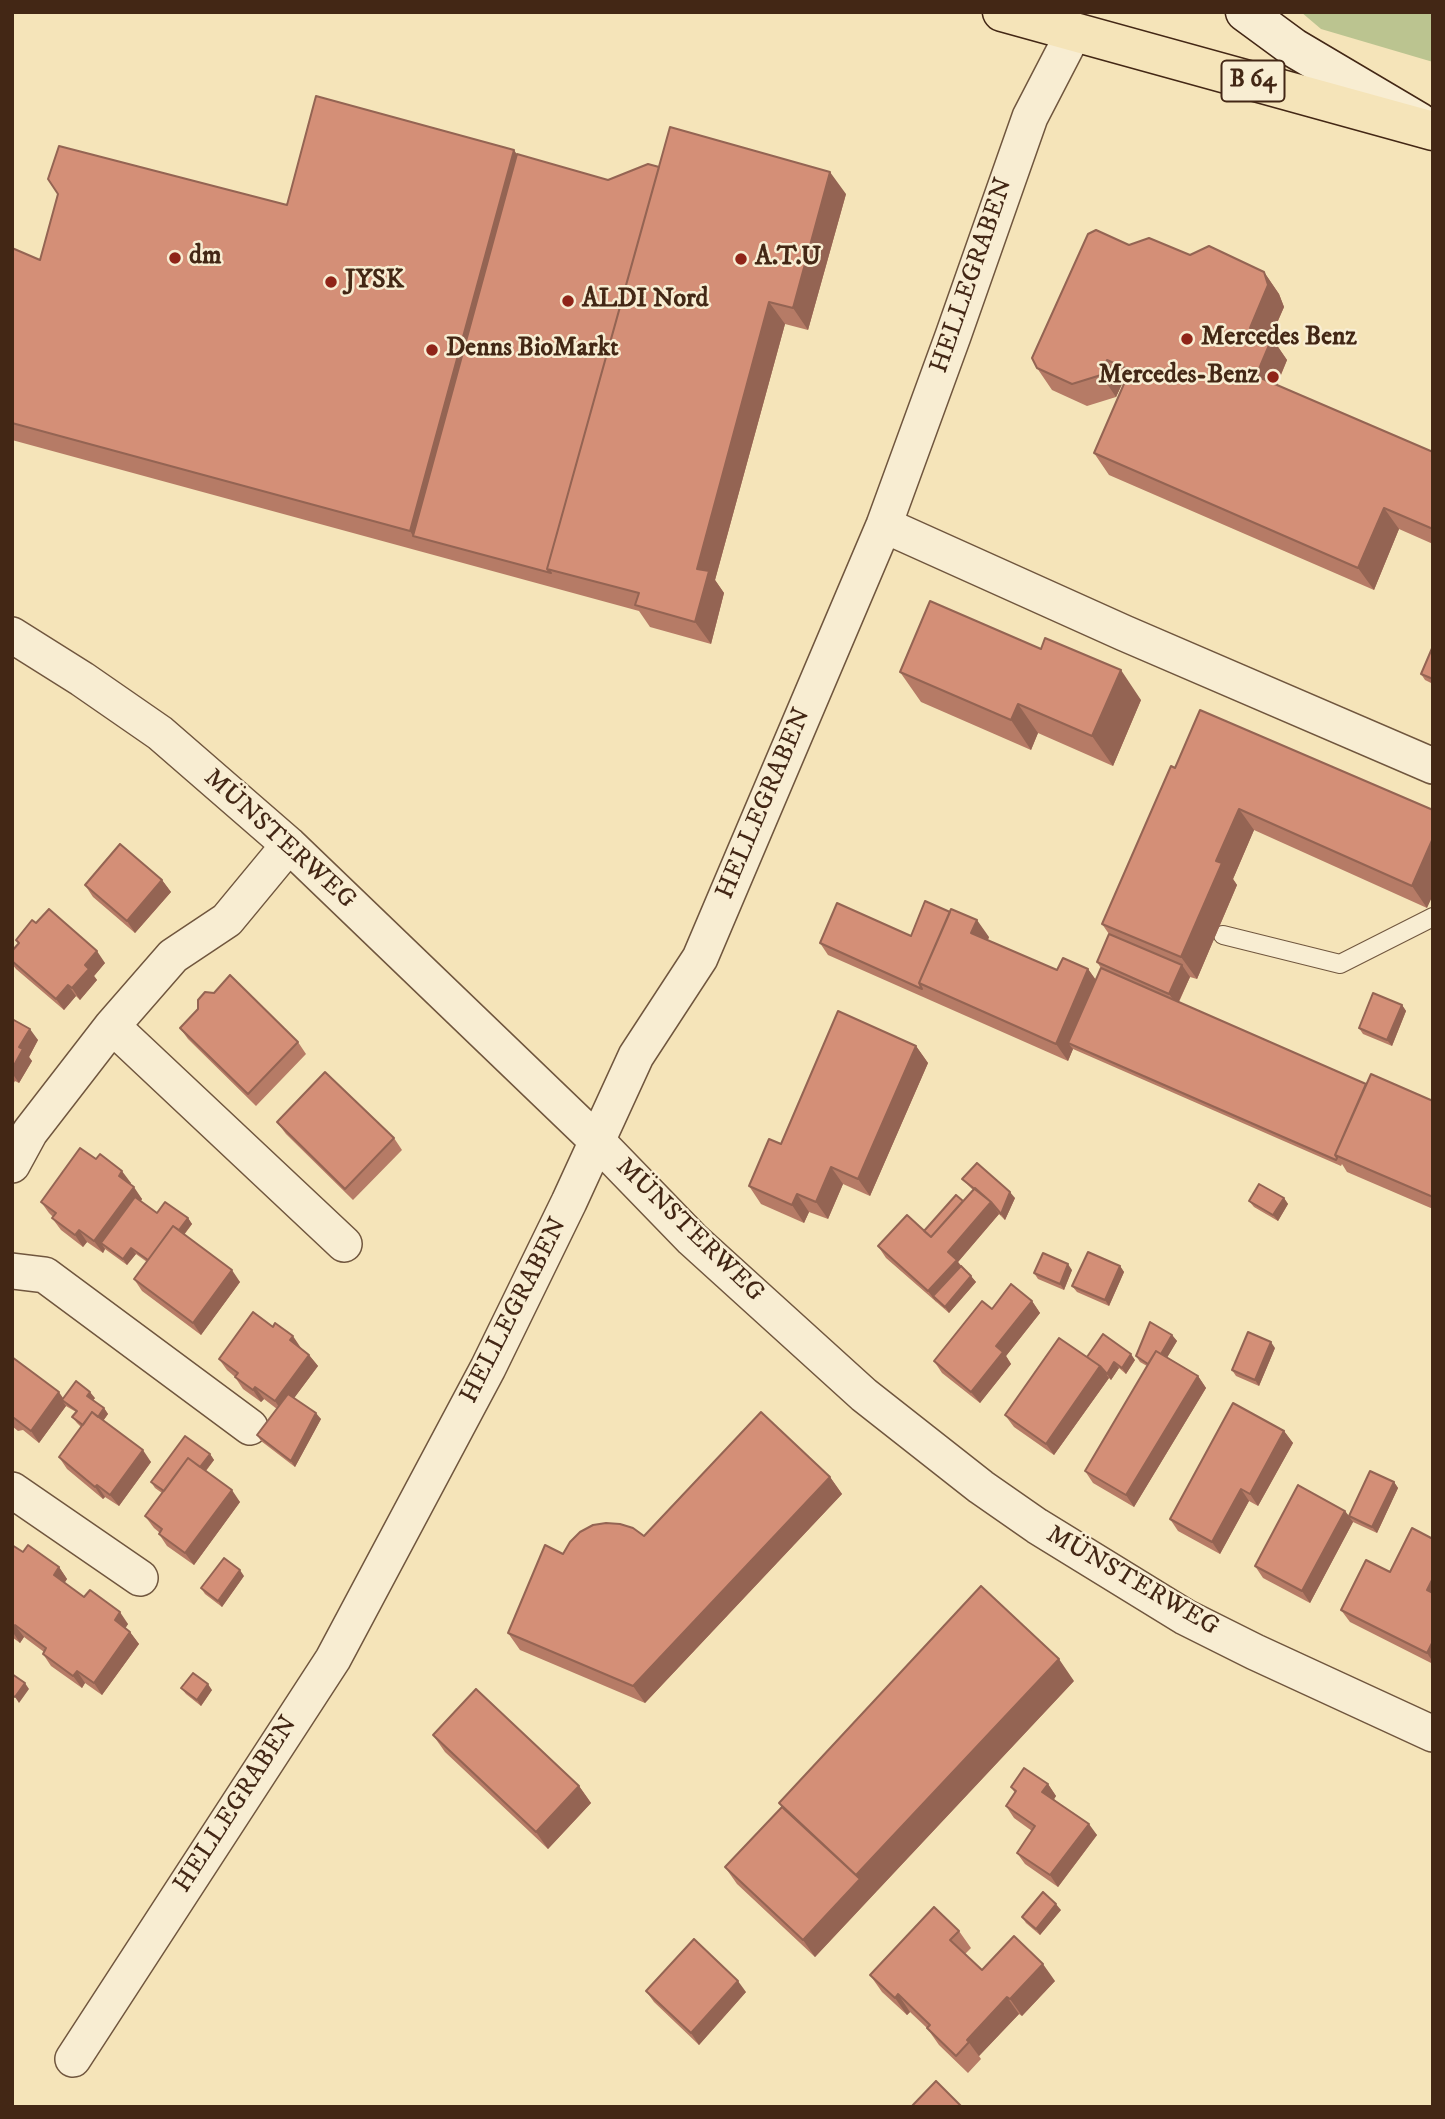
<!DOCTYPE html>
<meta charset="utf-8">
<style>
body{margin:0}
#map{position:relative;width:1445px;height:2119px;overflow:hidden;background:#f5e4b9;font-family:"IM FELL DW Pica",serif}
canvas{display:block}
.frame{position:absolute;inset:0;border:14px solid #432715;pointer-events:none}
</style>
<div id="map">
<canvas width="1445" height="2119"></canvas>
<div class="frame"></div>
</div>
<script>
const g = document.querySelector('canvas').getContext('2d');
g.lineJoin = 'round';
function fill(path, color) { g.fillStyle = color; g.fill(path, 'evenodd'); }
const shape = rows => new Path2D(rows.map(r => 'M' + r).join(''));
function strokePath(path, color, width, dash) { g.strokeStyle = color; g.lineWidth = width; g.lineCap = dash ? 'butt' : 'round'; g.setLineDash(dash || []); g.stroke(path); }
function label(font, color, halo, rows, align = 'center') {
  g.font = font + ' "IM FELL DW Pica",serif'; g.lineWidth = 5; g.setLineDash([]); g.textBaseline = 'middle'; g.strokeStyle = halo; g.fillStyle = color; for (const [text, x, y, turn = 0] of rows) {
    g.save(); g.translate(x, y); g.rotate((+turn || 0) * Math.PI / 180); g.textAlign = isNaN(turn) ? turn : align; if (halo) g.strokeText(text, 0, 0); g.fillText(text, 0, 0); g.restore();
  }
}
fill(shape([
 [1301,12,1433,12,1433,62,1321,29]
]), '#bbc490');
const lane = shape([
 [1223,935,1340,964,1433,917]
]);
const street = shape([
 [884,525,1124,633,1433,766],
 [12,635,82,679,160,733,289,845,597,1141,692,1239,864,1395,981,1487,1037,1526,1185,1617,1255,1652,1433,1734],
 [112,1026,344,1244],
 [12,1165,30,1132,112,1026,173,956,227,920,289,845],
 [12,1271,45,1275,250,1427],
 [12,1490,140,1578],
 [73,2059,333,1659,488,1368,569,1202,636,1056,700,958,884,525,953,336,1030,117,1074,32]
]);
const secondary = shape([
 [1245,12,1294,48,1419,122]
]);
const primary = shape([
 [1002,12,1433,131]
]);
strokePath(lane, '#70563e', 20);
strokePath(street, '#70563e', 38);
strokePath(secondary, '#432715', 41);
strokePath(primary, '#432715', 41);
strokePath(lane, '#f8edd2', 18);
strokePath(street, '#f8edd2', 35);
strokePath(secondary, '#f8edd2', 38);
strokePath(primary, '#f5e4b9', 38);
fill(shape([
 [517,154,608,180,659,167,846,194,808,330,785,324,715,580,724,593,711,644,650,627,639,611,12,440,12,248,40,260],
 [1129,245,1190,255,1264,272,1279,294,1284,307,1271,337,1287,360,1277,385,1433,452,1433,544,1399,529,1374,590,1109,475,1094,453,1124,383,1123,382,1116,397,1087,406,1052,390,1037,368],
 [1433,646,1433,684,1425,680,1421,674],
 [900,672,1141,700,1113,766,1038,733,1031,750,921,702],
 [1175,768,1433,810,1427,908,1254,830,1233,879,1237,885,1197,979,1190,977,1179,1002,1366,1084,1433,1101,1433,1209,1347,1172,1342,1164,1341,1166,1073,1049,1068,1061,828,955,820,943,911,936,989,937,988,940,1057,970,1088,969,1096,980,1101,968,1097,962,1109,934,1102,924],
 [162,880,171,892,135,933,93,897,85,885],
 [36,923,105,963,94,976,97,980,80,1000,76,996,64,1010,16,969,12,964,12,951,19,944,16,940],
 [1402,1005,1406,1011,1392,1046,1363,1034,1359,1028],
 [12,1019,38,1040,29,1057,32,1061,19,1083,15,1081,12,1086],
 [180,1028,298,1042,306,1054,256,1106,188,1039],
 [916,1046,928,1063,870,1196,843,1184,828,1219,809,1212,804,1223,761,1204,749,1186,781,1144],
 [277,1122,394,1138,402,1150,353,1200,286,1134],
 [96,1159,131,1183,130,1184,142,1199,141,1201,157,1213,188,1218,192,1224,184,1235,240,1282,201,1335,142,1291,134,1279,147,1262,136,1254,127,1265,105,1249,103,1253,87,1242,83,1247,61,1230,52,1218,53,1217,49,1213,41,1202],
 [962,1179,1015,1198,1005,1220,999,1214,958,1262,976,1282,949,1313,886,1258,878,1246,924,1231,963,1201,973,1190],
 [1284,1198,1288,1204,1278,1221,1254,1207,1249,1201],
 [1120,1266,1124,1272,1109,1306,1077,1292,1072,1286],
 [1072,1270,1064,1290,1038,1279,1034,1273],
 [1032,1301,1040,1313,1006,1356,1011,1364,980,1403,942,1373,934,1361,992,1309],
 [1172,1335,1177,1341,1167,1357,1198,1376,1206,1388,1134,1507,1093,1483,1085,1471,1147,1366,1140,1362,1136,1356],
 [301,1348,309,1355,318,1366,294,1398,321,1419,295,1467,261,1441,257,1435,277,1409,264,1399,261,1402,243,1389,235,1377,227,1370,219,1359],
 [1275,1348,1259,1386,1236,1376,1232,1370],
 [12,1357,63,1398,95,1398,93,1400,104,1408,108,1414,103,1421,151,1462,119,1506,105,1497,103,1499,67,1469,59,1457,81,1427,77,1423,72,1417,76,1412,66,1406,39,1443,23,1430,18,1431,12,1426],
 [1087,1357,1135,1360,1126,1374,1119,1368,1111,1380,1109,1378,1054,1455,1014,1427,1005,1415],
 [1284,1431,1293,1443,1258,1506,1249,1501,1220,1554,1178,1531,1170,1519],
 [210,1454,214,1460,206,1471,240,1502,194,1565,167,1546,159,1534,160,1533,154,1528,145,1516,162,1493,155,1488,151,1482],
 [830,1477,842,1494,645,1703,520,1650,508,1633,563,1554,644,1536],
 [1394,1482,1398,1488,1377,1533,1353,1522,1310,1603,1263,1578,1255,1566,1345,1511,1349,1516],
 [1433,1539,1433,1664,1350,1622,1341,1610],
 [12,1545,23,1552,59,1567,67,1579,64,1583,84,1597,128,1624,125,1628,130,1632,139,1644,102,1695,85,1683,82,1688,51,1666,43,1654,44,1652,24,1637,20,1643,12,1637],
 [244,1576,222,1607,205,1594,201,1588],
 [1074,1681,815,1957,737,1884,725,1867,782,1807,779,1803],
 [181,1688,212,1690,201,1706,186,1694],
 [433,1735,579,1786,591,1803,548,1849,445,1752],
 [1048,1784,1056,1796,1054,1799,1097,1835,1058,1887,1025,1864,1017,1853,1032,1831,1014,1818,1006,1806,1015,1793,1011,1787],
 [1061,1910,1040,1935,1026,1923,1022,1917],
 [959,1931,971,1948,965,1954,982,1970,1055,1981,1022,2016,1019,2014,979,2056,981,2059,968,2073,939,2045,927,2028,910,2012,907,2015,882,1992,870,1975],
 [646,1991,746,1992,699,2045,654,2002]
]), '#b67b66');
fill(shape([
 [514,150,529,172,413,536,410,531],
 [830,172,846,194,808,330,793,308],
 [1264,272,1279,294,1284,307,1265,350,1250,328],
 [769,302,785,324,715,580,724,593,711,644,695,622,697,569],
 [1272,338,1287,360,1271,398,1256,376],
 [1107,360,1123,382,1116,397,1101,375],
 [1384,508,1399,529,1374,590,1358,568],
 [1121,670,1141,700,1113,766,1092,736],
 [1018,704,1038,733,1031,750,1011,720],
 [1239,809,1254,830,1233,879,1237,885,1197,979,1181,957,1216,861],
 [1433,838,1433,895,1427,908,1412,886],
 [162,880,171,892,135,933,127,921],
 [977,920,989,937,983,950,971,933],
 [97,951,105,963,94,976,97,980,80,1000,72,988,85,965],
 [1182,965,1190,977,1177,1005,1169,994],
 [1088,969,1100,986,1068,1043,1073,1049,1068,1061,1056,1044],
 [68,985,76,996,64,1010,56,999],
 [1402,1005,1406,1011,1392,1046,1387,1040],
 [30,1029,38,1040,29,1057,32,1061,19,1083,12,1073,12,1069,19,1047],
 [916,1046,928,1063,870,1196,858,1179],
 [831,1167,843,1184,828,1219,816,1202],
 [122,1171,131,1183,127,1188,119,1176],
 [134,1187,142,1199,107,1247,101,1243,105,1249,103,1253,94,1241],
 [1010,1192,1015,1198,1005,1220,1001,1214],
 [797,1194,809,1212,804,1223,792,1205],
 [1284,1198,1288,1204,1278,1221,1273,1215],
 [991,1202,999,1214,958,1262,965,1272,933,1296,937,1303,928,1291,948,1252],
 [188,1218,192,1224,157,1269,153,1263],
 [79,1230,87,1242,83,1247,75,1235],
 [131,1248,136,1254,127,1265,123,1259],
 [1068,1264,1072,1270,1064,1290,1060,1284],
 [1120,1266,1124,1272,1109,1306,1105,1300],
 [232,1270,240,1282,201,1335,193,1323],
 [971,1276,976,1282,949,1313,945,1307],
 [1032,1301,1040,1313,1006,1356,1011,1364,980,1403,971,1392,996,1346],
 [1172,1335,1177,1341,1158,1373,1154,1367],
 [293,1336,301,1348,298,1352,290,1340],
 [1271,1342,1275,1348,1259,1386,1255,1380],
 [1131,1354,1135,1360,1126,1374,1122,1368],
 [309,1355,318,1366,283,1413,275,1401],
 [1114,1362,1119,1368,1111,1380,1107,1374],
 [1100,1366,1109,1378,1054,1455,1046,1444],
 [1198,1376,1206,1388,1134,1507,1126,1495],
 [255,1387,264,1399,261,1402,253,1390],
 [59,1392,67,1404,62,1400,66,1406,39,1443,31,1431],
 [90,1392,95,1398,92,1402,87,1396],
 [104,1408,108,1414,93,1435,88,1429],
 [316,1413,321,1419,295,1467,291,1461],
 [1284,1431,1293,1443,1258,1506,1250,1494],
 [143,1450,151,1462,119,1506,110,1495],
 [210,1454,214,1460,203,1474,199,1468],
 [830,1477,842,1494,645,1703,633,1686],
 [1394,1482,1398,1488,1377,1533,1372,1527],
 [97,1485,105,1497,103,1499,95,1487],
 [1241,1489,1249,1501,1220,1554,1212,1542],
 [232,1490,240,1502,194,1565,185,1553],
 [1345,1511,1353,1522,1310,1603,1302,1591],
 [59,1567,67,1579,62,1587,54,1575],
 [240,1570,244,1576,222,1607,218,1601],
 [1433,1578,1433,1599,1427,1590],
 [120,1612,128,1624,123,1632,115,1620],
 [15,1625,24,1637,20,1643,12,1631],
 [130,1632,139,1644,102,1695,94,1683],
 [1433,1641,1433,1662,1427,1653],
 [1059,1659,1074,1681,815,1957,803,1940,860,1879,856,1875],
 [77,1671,85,1683,82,1688,73,1676],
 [25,1683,29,1689,19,1703,15,1697],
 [208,1684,212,1690,201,1706,197,1700],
 [1048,1784,1056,1796,1051,1804,1042,1792],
 [579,1786,591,1803,548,1849,536,1832],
 [1089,1824,1097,1835,1058,1887,1050,1875],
 [1056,1904,1061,1910,1040,1935,1036,1929],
 [1043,1964,1055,1981,1022,2016,1010,1999],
 [738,1981,746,1992,699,2045,691,2033],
 [898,1994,910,2012,907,2015,895,1998],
 [1007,1997,1019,2014,979,2056,967,2040]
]), '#946453');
const building = shape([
 [316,96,514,150,410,531,12,423,12,248,40,260,58,194,48,179,59,146,287,205,316,96],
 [670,127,830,172,793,308,769,302,697,569,709,571,695,622,635,605,639,593,547,569,670,127],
 [517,154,608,180,648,164,659,167,547,569,551,573,413,536,517,154],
 [1096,230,1129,245,1149,238,1190,255,1209,246,1264,272,1268,285,1250,328,1272,338,1256,376,1433,452,1433,529,1384,508,1358,568,1094,453,1130,370,1107,360,1101,375,1072,384,1037,368,1032,358,1088,234,1096,230],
 [930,601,1041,649,1045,638,1121,670,1092,736,1018,704,1011,720,900,672,930,601],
 [1433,646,1433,679,1421,674,1433,646],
 [1200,710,1433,810,1433,838,1412,886,1239,809,1216,861,1222,863,1181,957,1102,924,1171,766,1175,768,1200,710],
 [120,844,162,880,127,921,85,885,120,844],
 [925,901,950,912,919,983,922,989,820,943,837,903,911,936,925,901],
 [49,909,97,951,85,965,89,969,72,988,68,985,56,999,12,961,12,951,19,943,16,940,32,920,36,923,49,909],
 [951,909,977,920,971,933,1057,970,1063,958,1088,969,1056,1044,919,983,951,909],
 [1109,934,1182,965,1169,994,1097,962,1109,934],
 [1101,968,1366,1084,1335,1155,1337,1158,1336,1160,1068,1043,1101,968],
 [230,975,298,1042,248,1094,180,1028,198,1009,198,1000,205,992,214,993,230,975],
 [1373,993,1402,1005,1387,1040,1359,1028,1373,993],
 [838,1011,916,1046,858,1179,831,1167,816,1202,797,1194,792,1205,749,1186,769,1139,781,1144,838,1011],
 [12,1019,30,1029,19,1047,23,1049,12,1069,12,1019],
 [325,1072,394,1138,345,1189,277,1122,325,1072],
 [1371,1074,1433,1101,1433,1197,1335,1155,1371,1074],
 [80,1148,96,1159,100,1154,122,1171,119,1176,134,1187,94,1241,79,1230,75,1235,52,1218,56,1213,41,1202,80,1148],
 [977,1163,1010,1192,1001,1214,991,1202,962,1179,977,1163],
 [1259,1184,1284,1198,1273,1215,1249,1201,1259,1184],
 [975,1188,991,1202,948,1252,957,1260,928,1291,878,1246,907,1215,931,1237,975,1188],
 [956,1195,963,1201,931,1237,924,1231,956,1195],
 [135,1197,157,1213,165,1202,188,1218,179,1230,173,1226,148,1260,131,1248,123,1259,101,1243,135,1197],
 [173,1226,232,1270,193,1323,134,1279,173,1226],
 [1088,1252,1120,1266,1105,1300,1072,1286,1088,1252],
 [1043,1253,1068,1264,1060,1284,1034,1273,1043,1253],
 [961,1266,971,1276,945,1307,933,1296,961,1266],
 [1011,1284,1032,1301,996,1346,1003,1352,971,1392,934,1361,982,1301,992,1309,1011,1284],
 [253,1312,273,1327,275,1323,293,1336,290,1340,309,1355,275,1401,255,1387,253,1390,235,1377,238,1373,219,1359,253,1312],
 [1150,1322,1172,1335,1161,1354,1156,1351,1148,1364,1136,1356,1150,1322],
 [1248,1332,1271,1342,1255,1380,1232,1370,1248,1332],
 [1103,1334,1131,1354,1122,1368,1114,1362,1107,1374,1100,1366,1087,1357,1103,1334],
 [1059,1338,1100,1366,1046,1444,1005,1415,1059,1338],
 [1156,1351,1198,1376,1126,1495,1085,1471,1156,1351],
 [12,1357,59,1392,31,1431,14,1418,12,1418,12,1357],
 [76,1381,90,1392,87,1396,104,1408,98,1417,92,1412,83,1425,72,1417,77,1411,62,1400,76,1381],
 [288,1394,316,1413,291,1461,257,1435,288,1394],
 [1233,1403,1284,1431,1250,1494,1241,1489,1212,1542,1170,1519,1233,1403],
 [92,1412,143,1450,110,1495,97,1485,95,1487,59,1457,92,1412],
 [761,1412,830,1477,633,1686,508,1633,545,1545,563,1554,570,1542,580,1532,593,1525,606,1523,620,1524,633,1528,644,1536,761,1412],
 [185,1436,210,1454,200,1467,188,1458,164,1491,151,1482,185,1436],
 [188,1458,232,1490,185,1553,159,1534,162,1529,145,1516,188,1458],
 [1370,1471,1394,1482,1372,1527,1349,1516,1370,1471],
 [1298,1485,1345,1511,1302,1591,1255,1566,1298,1485],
 [1412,1528,1433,1539,1433,1578,1427,1590,1433,1593,1433,1641,1427,1653,1341,1610,1366,1560,1390,1572,1412,1528],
 [12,1545,23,1552,28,1545,59,1567,54,1575,84,1597,90,1590,120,1612,115,1620,130,1632,94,1683,77,1671,73,1676,43,1654,46,1648,15,1625,12,1631,12,1545],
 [224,1558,240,1570,218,1601,201,1588,224,1558],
 [981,1586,1059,1659,856,1875,779,1803,981,1586],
 [193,1673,208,1684,197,1700,181,1688,193,1673],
 [12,1674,25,1683,15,1697,12,1695,12,1674],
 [476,1689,579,1786,536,1832,433,1735,476,1689],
 [1024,1768,1048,1784,1042,1792,1089,1824,1050,1875,1017,1853,1035,1826,1006,1806,1016,1791,1011,1787,1024,1768],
 [782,1807,860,1879,803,1940,725,1867,782,1807],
 [1043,1892,1056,1904,1036,1929,1022,1917,1043,1892],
 [934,1907,959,1931,950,1940,982,1970,1014,1936,1043,1964,1010,1999,1007,1997,967,2040,969,2042,956,2056,927,2028,930,2025,898,1994,895,1998,870,1975,934,1907],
 [694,1939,738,1981,691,2033,646,1991,694,1939],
 [936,2081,962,2107,911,2107,936,2081]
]);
fill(building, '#d48f77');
strokePath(building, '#946453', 2);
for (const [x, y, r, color] of [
 [175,258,7,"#8f2418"],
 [741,259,7,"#8f2418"],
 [331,282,7,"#8f2418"],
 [568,301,7,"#8f2418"],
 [1187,339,7,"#8f2418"],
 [432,350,7,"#8f2418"],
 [1273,377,7,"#8f2418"]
]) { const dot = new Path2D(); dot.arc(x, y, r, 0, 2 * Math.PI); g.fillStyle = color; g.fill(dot); strokePath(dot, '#f8edd2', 2.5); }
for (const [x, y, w] of [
 [1253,81,63]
]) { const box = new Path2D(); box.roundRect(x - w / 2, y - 20.5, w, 41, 5); g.fillStyle = '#f8edd2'; g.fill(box); strokePath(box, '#432715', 2); }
label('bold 24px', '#432715', null, [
 ["B 64",1253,81]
]);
label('bold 26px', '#432715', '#f8edd2', [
 ["dm",189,258],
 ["A.T.U",755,259],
 ["JYSK",345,282],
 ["ALDI Nord",582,301],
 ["Mercedes Benz",1201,339],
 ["Denns BioMarkt",446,350],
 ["Mercedes-Benz",1259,377,"right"]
], 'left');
label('26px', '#432715', '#f8edd2', [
 ["HELLEGRABEN",973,276,-71],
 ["HELLEGRABEN",765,804,-67],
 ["MÜNSTERWEG",279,840,42],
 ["MÜNSTERWEG",689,1231,44],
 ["HELLEGRABEN",515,1311,-63],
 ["MÜNSTERWEG",1132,1582,30],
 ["HELLEGRABEN",237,1805,-57]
]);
</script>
